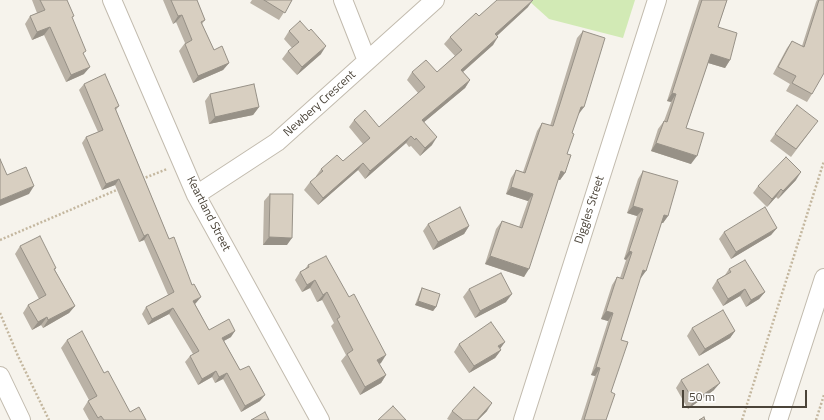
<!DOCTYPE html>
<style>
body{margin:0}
#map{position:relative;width:824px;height:420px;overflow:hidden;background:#f6f3ec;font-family:"Titillium Web",sans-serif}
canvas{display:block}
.scale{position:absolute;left:682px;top:390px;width:125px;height:18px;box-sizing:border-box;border:2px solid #4b4439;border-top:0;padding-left:5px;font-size:12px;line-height:14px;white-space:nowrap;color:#4b4439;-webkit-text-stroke:3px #fff;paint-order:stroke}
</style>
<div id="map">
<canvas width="824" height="420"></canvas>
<div class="scale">50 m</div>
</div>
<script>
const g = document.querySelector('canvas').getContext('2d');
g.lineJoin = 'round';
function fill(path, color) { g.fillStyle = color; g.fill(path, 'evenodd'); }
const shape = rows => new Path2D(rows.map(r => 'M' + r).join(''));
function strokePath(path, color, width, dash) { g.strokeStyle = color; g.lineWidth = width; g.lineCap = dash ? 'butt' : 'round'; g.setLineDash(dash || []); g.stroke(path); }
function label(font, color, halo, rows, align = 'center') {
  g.font = font + ' "Titillium Web",sans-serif'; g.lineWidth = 3.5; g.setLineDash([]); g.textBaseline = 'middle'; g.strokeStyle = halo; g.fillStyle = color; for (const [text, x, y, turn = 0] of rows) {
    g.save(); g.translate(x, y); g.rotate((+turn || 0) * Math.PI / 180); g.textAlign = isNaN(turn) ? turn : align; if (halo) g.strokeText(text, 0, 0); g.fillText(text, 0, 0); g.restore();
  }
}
fill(shape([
 [528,0,635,0,623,38,549,19]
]), '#d2eab5');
const minor = shape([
 [112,0,196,195,320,420],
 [343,0,367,61],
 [196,195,277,142,435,0],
 [0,376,21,420],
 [523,420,657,0],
 [778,420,824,278]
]);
strokePath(minor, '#c2bbae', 20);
strokePath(shape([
 [142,179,167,169],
 [0,240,119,189],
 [0,313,18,356,49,420],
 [742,420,824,161],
 [816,420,824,395]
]), '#c4b79f', 2.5, [2, 2]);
strokePath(minor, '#fff', 18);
fill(shape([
 [32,0,67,0,72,19,84,55,84,74,66,82,44,35,32,40,25,24,30,16,37,13],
 [163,0,197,0,205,20,202,24,214,50,229,63,223,70,193,83,179,51,185,43,176,22,173,24],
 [252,0,292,0,279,20,250,3],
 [699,0,727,0,718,27,730,60,725,68,708,63,686,128,691,164,651,151,658,129,664,121,671,102,667,101],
 [817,0,824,0,812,94,807,102,786,91,790,84,773,74,787,48,792,41,802,46,816,2],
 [528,7,497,36,493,45,463,72,470,80,465,88,424,122,432,145,420,156,411,146,409,147,406,143,365,179,358,170,318,205,304,190,310,182,316,177,316,176,321,169,343,161,363,144,349,127,354,120,379,127,418,93,407,80,412,72,437,72,455,56,444,44,450,37,479,16],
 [289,31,309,31,321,54,297,75,282,59,288,51,292,48,284,39],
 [583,31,584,107,578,114,572,133,567,154,565,173,560,180,558,180,524,277,485,264,496,229,502,221,519,227,528,201,506,194,511,178,516,170,523,172,537,131,542,123,550,126,577,38],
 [84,84,119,106,116,110,169,239,196,303,195,304,209,330,231,337,224,341,240,370,260,401,241,412,223,379,215,383,212,377,198,385,185,362,190,356,193,354,169,314,148,325,142,314,146,307,168,295,144,240,139,242,115,185,102,190,82,143,86,137,98,132,79,90],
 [210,94,259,107,253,115,209,124,205,101],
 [812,129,791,157,770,141,775,134],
 [643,171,668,216,663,223,661,223,640,278,621,340,606,420,581,420,595,376,591,375,608,321,601,319,612,285,617,277,620,278,626,260,624,259,637,216,627,213,638,179],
 [796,180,778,199,776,197,767,207,753,193,758,186],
 [270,194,287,245,263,245,264,201],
 [428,224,469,226,464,234,433,250,423,231],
 [777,228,771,235,731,259,719,239,724,232],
 [20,246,56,268,55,270,75,306,69,313,43,328,41,325,32,330,23,313,28,305,39,299,15,254],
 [308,265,381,363,379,364,386,375,381,383,360,395,341,361,346,355,331,326,334,323,322,300,317,302,310,288,302,292,295,280,300,272,305,269],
 [729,269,765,292,759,299,746,307,740,296,723,306,712,288,717,280,725,275],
 [422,288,436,307,433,311,415,305,420,292],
 [469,289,506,302,475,318,463,297],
 [692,328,735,331,730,338,699,356,687,336],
 [67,340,104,373,130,412,146,420,89,420,83,409,88,401,89,400,61,348],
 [459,344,500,349,501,350,495,358,469,373,454,352],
 [681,380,714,390,688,409,676,388],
 [452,411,487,411,478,420,449,420,447,419]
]), '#bab2a6');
fill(shape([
 [533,0,528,7,490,42,495,34],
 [182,15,176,22,173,24,178,16],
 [50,27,44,35,32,40,37,32],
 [498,37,493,45,456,78,461,70],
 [326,46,321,54,297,75,302,67],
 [711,54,730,60,725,68,705,62],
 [229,63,223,70,193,83,198,76],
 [90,67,84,74,66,82,71,75],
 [470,80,465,88,417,128,422,120],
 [672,93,676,94,671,102,667,101],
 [259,107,253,115,209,124,215,117],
 [581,107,584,107,578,115],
 [411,136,406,143,365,179,370,171],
 [437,137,432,145,420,156,425,148],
 [656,143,697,156,691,164,651,151],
 [363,163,358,170,318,205,323,198],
 [561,171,565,173,560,180,555,179],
 [801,172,796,180,778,199,783,191],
 [119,179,115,185,102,190,106,184],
 [34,186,29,194,0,206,0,200],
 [511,187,533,194,528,201,506,194],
 [781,189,776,197,767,207,772,199],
 [633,206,643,209,637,216,627,213],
 [664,215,668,216,663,223,658,222],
 [469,226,464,234,433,250,438,242],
 [777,228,771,235,731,259,736,252],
 [148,234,144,240,139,242,144,236],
 [269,237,292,238,287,245,263,245],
 [629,251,632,252,626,260,624,259],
 [490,256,529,269,524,277,485,264],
 [643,270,646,271,641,278,638,277],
 [315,280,310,288,302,292,307,285],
 [745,289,740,296,723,306,728,299],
 [327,292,322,300,317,302,323,295],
 [765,292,759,299,746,307,751,300],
 [512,294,506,302,475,318,480,311],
 [201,297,196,303,189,307,193,301],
 [418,301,436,307,433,311,415,305],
 [75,306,69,313,43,328,48,320],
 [173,308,169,314,148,325,152,319],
 [606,311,613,313,608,321,601,319],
 [47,317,41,325,32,330,38,322],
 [235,331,231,337,218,344,222,338],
 [735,331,730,338,699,356,705,349],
 [505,342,500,349,498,346],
 [501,350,495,358,469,373,474,366],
 [386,355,381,363,372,368,377,360],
 [596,367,600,368,595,376,591,375],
 [216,371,212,377,198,385,202,379],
 [227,373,223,379,215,383,219,377],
 [386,375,381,383,360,395,365,387],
 [720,383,714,390,688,409,694,401],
 [265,395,260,401,241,412,245,406],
 [492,403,487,411,478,420,477,420]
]), '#979187');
const building = shape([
 [40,0,67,0,74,16,72,17,86,51,83,53,90,67,71,75,50,27,37,32,30,16,45,10,40,0],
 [171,0,197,0,205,20,201,22,214,50,222,46,229,63,198,76,185,44,192,40,182,15,178,16,171,0],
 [264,0,292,0,285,13,264,0],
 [497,0,533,0,495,34,498,37,461,70,470,80,422,120,437,137,425,148,416,138,415,140,411,136,370,171,363,163,323,198,310,182,323,171,321,169,337,155,343,161,370,138,354,120,365,110,379,127,425,87,412,72,426,60,437,72,462,50,450,37,476,13,479,16,497,0],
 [702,0,727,0,718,27,737,33,730,60,711,54,686,128,704,133,697,156,656,143,664,121,667,122,676,94,672,93,702,0],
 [819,0,824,0,824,73,812,94,792,83,796,76,778,67,792,41,804,47,819,0],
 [300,21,309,31,311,29,326,46,302,67,288,51,299,42,289,31,300,21],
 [583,31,605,38,584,107,581,107,572,133,574,134,567,154,571,155,565,173,561,171,529,269,490,256,502,221,522,228,533,194,511,187,516,170,525,173,542,123,553,126,583,31],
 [105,74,119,106,115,108,169,239,174,237,192,285,194,284,201,297,193,301,209,330,229,319,235,331,222,338,240,370,249,366,265,395,245,406,227,373,219,377,216,371,202,379,190,356,199,351,173,308,152,319,146,307,174,292,148,234,144,236,119,179,106,184,86,137,103,130,84,84,105,74],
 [254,84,259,107,215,117,210,94,254,84],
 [797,105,818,121,796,149,775,134,797,105],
 [786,157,801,172,783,191,781,189,772,199,758,186,786,157],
 [0,159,7,175,26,167,34,186,0,200,0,159],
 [643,171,678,181,668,216,664,215,646,271,643,270,621,340,628,342,611,392,615,394,606,420,584,420,600,368,596,367,613,313,606,311,617,277,623,279,632,252,629,251,643,209,633,206,643,171],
 [270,194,293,194,292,238,269,237,270,194],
 [460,207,469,226,438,242,428,224,460,207],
 [765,207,777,228,736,252,724,232,765,207],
 [40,236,56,268,54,269,75,306,48,320,47,317,38,322,28,305,46,295,20,246,40,236],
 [326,256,349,297,354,294,386,355,377,360,386,375,365,387,347,354,353,350,337,319,340,317,327,292,323,295,315,280,307,285,300,272,309,267,308,265,326,256],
 [745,260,765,292,751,300,745,289,728,299,717,280,731,272,729,269,745,260],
 [501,273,512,294,480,311,469,289,501,273],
 [422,288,440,294,436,307,418,301,422,288],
 [723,310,735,331,705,349,692,328,723,310],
 [491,322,505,342,498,346,501,350,474,366,459,344,491,322],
 [82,331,104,373,108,371,130,412,139,407,146,420,104,420,101,416,98,418,88,401,97,396,67,340,82,331],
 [708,364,720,383,694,401,681,380,708,364],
 [474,387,492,403,477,420,463,420,452,411,474,387],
 [393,406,406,420,378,420,393,406],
 [265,412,269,420,251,420,265,412],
 [704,417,705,420,699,420,704,417]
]);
fill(building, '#d8cfc1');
strokePath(building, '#979187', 1);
label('12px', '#4b4439', '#fff', [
 ["Newbery Crescent",320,104,-42],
 ["Diggles Street",590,210,-72],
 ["Keartland Street",208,214,63]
]);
</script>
